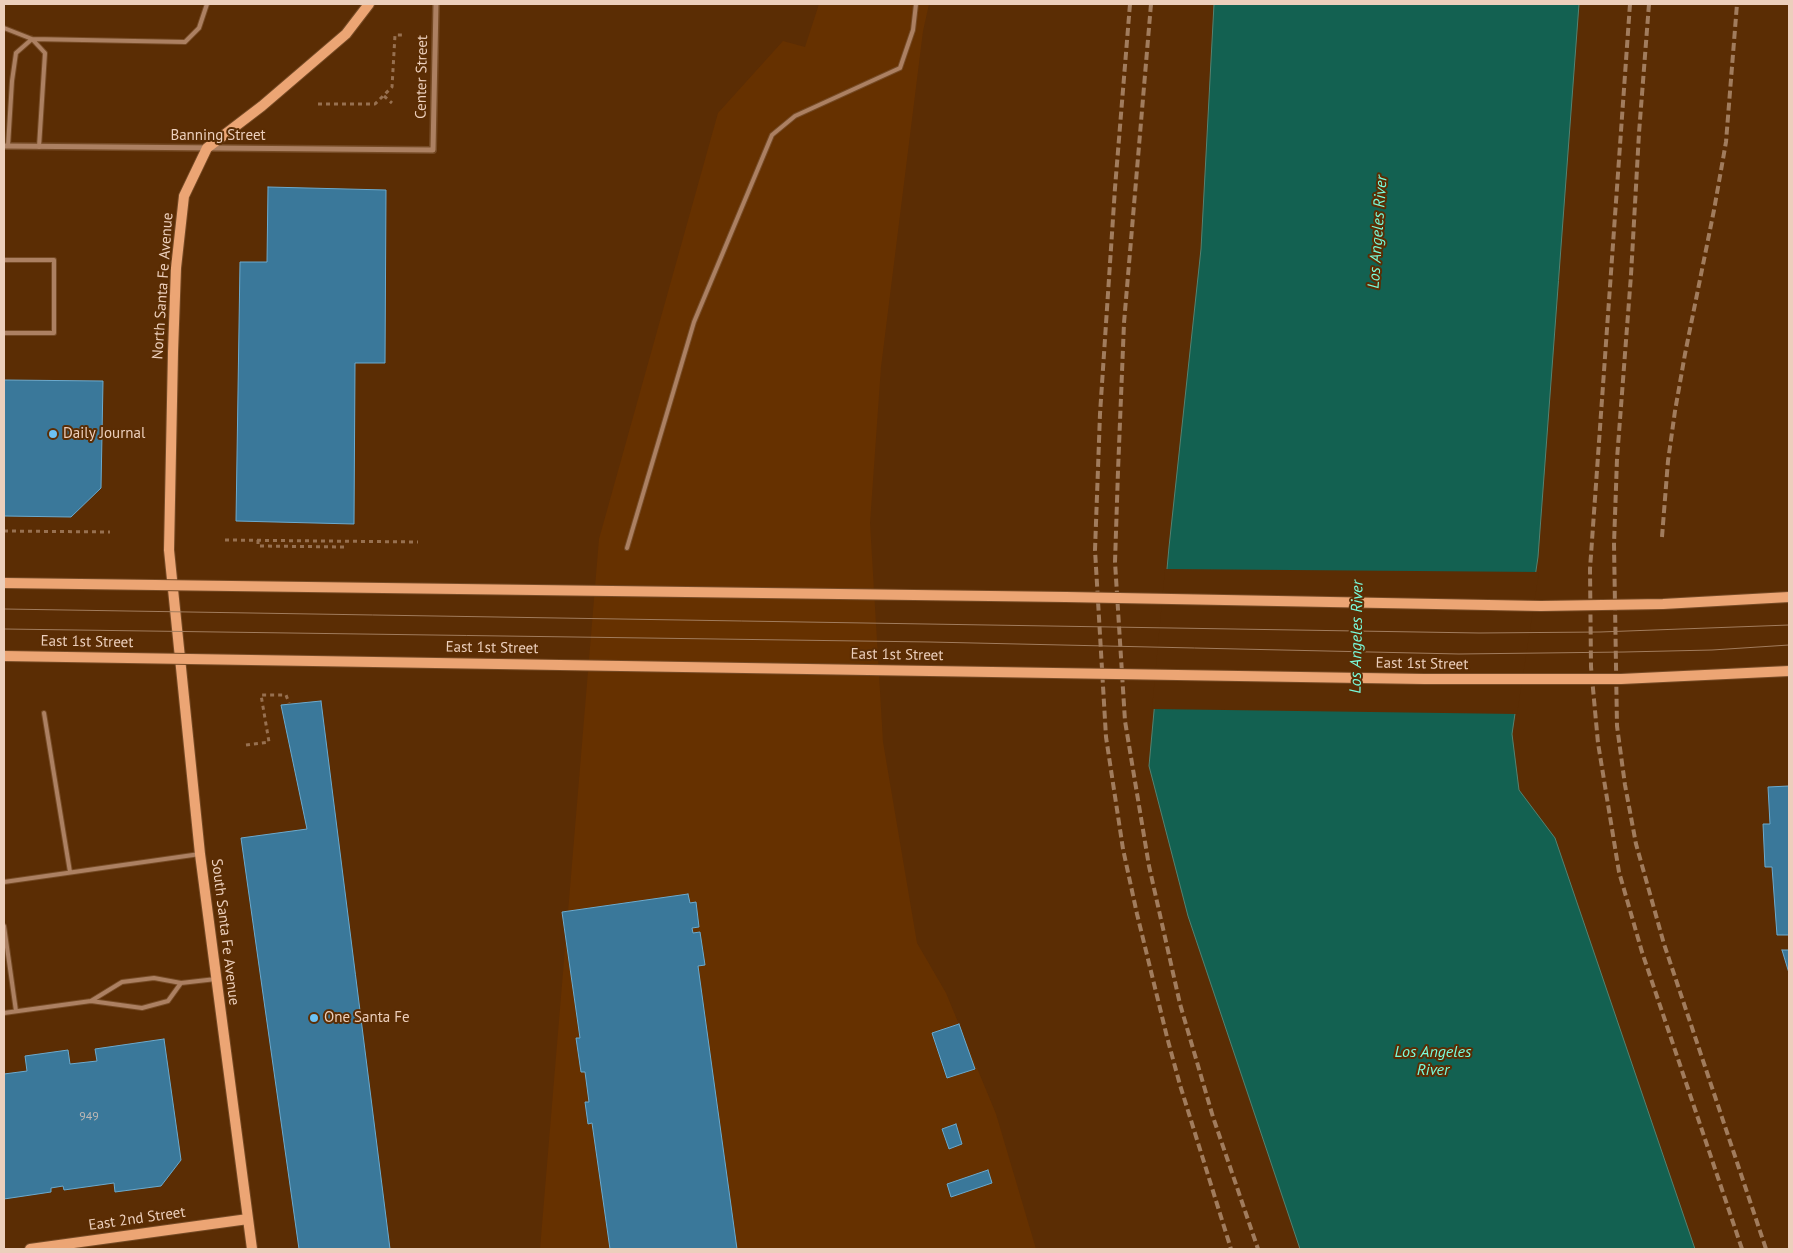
<!DOCTYPE html>
<style>
body{margin:0}
#map{position:relative;width:1793px;height:1253px;overflow:hidden;background:#5b2d04;font-family:"PT Sans",sans-serif}
canvas{display:block}
.frame{position:absolute;inset:0;border:5px solid #eccfbc;pointer-events:none}
</style>
<div id="map">
<canvas width="1793" height="1253"></canvas>
<div class="frame"></div>
</div>
<script>
const g = document.querySelector('canvas').getContext('2d');
g.lineJoin = 'round';
function fill(path, color) { g.fillStyle = color; g.fill(path, 'evenodd'); }
const shape = rows => new Path2D(rows.map(r => 'M' + r).join(''));
function strokePath(path, color, width, dash) { g.strokeStyle = color; g.lineWidth = width; g.lineCap = dash ? 'butt' : 'round'; g.setLineDash(dash || []); g.stroke(path); }
function label(font, color, halo, rows, align = 'center') {
  g.font = font + ' "PT Sans",sans-serif'; g.lineWidth = 4; g.setLineDash([]); g.textBaseline = 'middle'; g.strokeStyle = halo; g.fillStyle = color; for (const [text, x, y, turn = 0] of rows) {
    g.save(); g.translate(x, y); g.rotate((+turn || 0) * Math.PI / 180); g.textAlign = isNaN(turn) ? turn : align; if (halo) g.strokeText(text, 0, 0); g.fillText(text, 0, 0); g.restore();
  }
}
fill(shape([
 [819,4,929,4,923,31,881,367,870,523,883,742,917,943,946,993,996,1114,1036,1249,540,1249,599,539,718,113,783,41,805,47]
]), '#663100');
const water = shape([
 [1214,4,1579,4,1538,557,1512,734,1519,790,1555,838,1695,1249,1300,1249,1188,916,1149,766,1169,547,1201,249,1214,4]
]);
fill(water, '#136151');
strokePath(water, '#548271', 1);
fill(shape([
 [1165,569,1539,572,1517,714,1152,709]
]), '#5b2d04');
const building = shape([
 [268,187,386,190,385,363,355,363,354,524,236,521,240,262,267,262,268,187],
 [4,380,103,381,101,488,71,517,4,516,4,380],
 [321,701,390,1249,299,1249,241,838,307,829,281,705,321,701],
 [1789,786,1789,935,1777,935,1772,867,1765,867,1763,824,1770,824,1768,787,1789,786],
 [688,894,690,903,696,902,699,927,692,928,693,933,700,932,705,965,698,966,737,1249,610,1249,592,1123,588,1124,585,1102,589,1102,585,1072,581,1072,576,1038,580,1038,562,912,688,894],
 [1782,950,1789,950,1789,973,1782,950],
 [959,1024,975,1069,947,1078,932,1033,959,1024],
 [164,1039,181,1160,161,1186,115,1192,114,1183,64,1190,63,1186,51,1188,51,1192,4,1199,4,1074,27,1071,25,1056,68,1050,70,1064,97,1061,95,1049,164,1039],
 [956,1124,962,1144,949,1149,942,1129,956,1124],
 [988,1170,992,1183,951,1197,947,1184,988,1170]
]);
fill(building, '#3a789a');
strokePath(building, '#6baace', 1);
const lane = shape([
 [4,28,32,39,185,42,199,28,207,4],
 [32,39,45,53,39,147],
 [8,146,12,81,16,53,32,39],
 [4,260,54,260,54,333,4,333],
 [627,548,694,322,772,135,795,116,900,68,913,30,916,4],
 [44,713,70,872],
 [4,882,200,854],
 [4,926,16,1011],
 [181,983,216,979],
 [4,1013,91,1001,142,1008,168,1001,181,983,154,978,122,982,91,1001]
]);
const street = shape([
 [4,146,433,150,436,4]
]);
const secondary = shape([
 [30,1249,248,1219],
 [252,1249,200,854,169,550,173,352,176,268,184,196,207,148,262,106,346,34,369,4]
]);
strokePath(lane, '#754a25', 6);
strokePath(street, '#754a25', 8);
strokePath(secondary, '#754a25', 12);
strokePath(shape([
 [384,96,392,103],
 [318,104,375,104,392,87,395,35,402,35],
 [4,531,110,532],
 [225,540,418,542],
 [258,540,258,546,347,547],
 [246,745,269,742,261,695,286,695,289,703]
]), '#977050', 3, [4, 4]);
strokePath(lane, '#ac8062', 4);
strokePath(street, '#ac8062', 5);
strokePath(secondary, '#eca574', 10);
strokePath(shape([
 [4,609,1479,633,1600,632,1789,625],
 [4,629,930,642,1459,654,1624,652,1712,650,1789,645]
]), '#a17c5d', 1);
strokePath(shape([
 [1130,4,1115,188,1100,414,1095,550,1106,737,1123,849,1137,914,1167,1037,1180,1085,1231,1249],
 [1151,4,1124,323,1118,471,1115,562,1125,721,1149,866,1180,1004,1213,1117,1258,1249],
 [1630,4,1590,569,1591,667,1598,743,1619,872,1642,952,1742,1249],
 [1649,4,1639,133,1631,275,1617,459,1614,544,1617,726,1625,785,1636,844,1664,944,1766,1249],
 [1662,537,1668,461,1675,411,1685,354,1714,210,1726,142,1737,4]
]), '#a17c5d', 4, [8, 4]);
const secondaryBridge = shape([
 [4,583,1066,597,1541,606,1663,604,1789,597],
 [4,656,1424,679,1621,679,1789,671]
]);
strokePath(secondaryBridge, '#754a25', 12, []);
strokePath(secondaryBridge, '#eca574', 10);
for (const [x, y, r, color] of [
 [53,434,5,"#6dc2f3"],
 [314,1018,5,"#6dc2f3"]
]) { const dot = new Path2D(); dot.arc(x, y, r, 0, 2 * Math.PI); g.fillStyle = color; g.fill(dot); strokePath(dot, '#5b2d04', 2); }
label('12px', '#c0b9b4', null, [
 ["949",89,1117]
]);
label('15px', '#eccfbc', '#5b2d04', [
 ["Center Street",422,77,-89],
 ["Banning Street",218,136],
 ["North Santa Fe Avenue",163,286,-86],
 ["East 1st Street",87,642,1],
 ["East 1st Street",492,648,1],
 ["East 1st Street",897,655,1],
 ["East 1st Street",1422,664,1],
 ["South Santa Fe Avenue",225,932,83],
 ["East 2nd Street",137,1219,-8]
]);
label('15px', '#eccfbc', '#5b2d04', [
 ["Daily Journal",63,434],
 ["One Santa Fe",324,1018]
], 'left');
label('italic 16px', '#79fcdc', '#5b2d04', [
 ["Los Angeles River",1378,232,-86],
 ["Los Angeles River",1357,637,-89],
 ["Los Angeles",1433,1052],
 ["River",1433,1070]
]);
</script>
